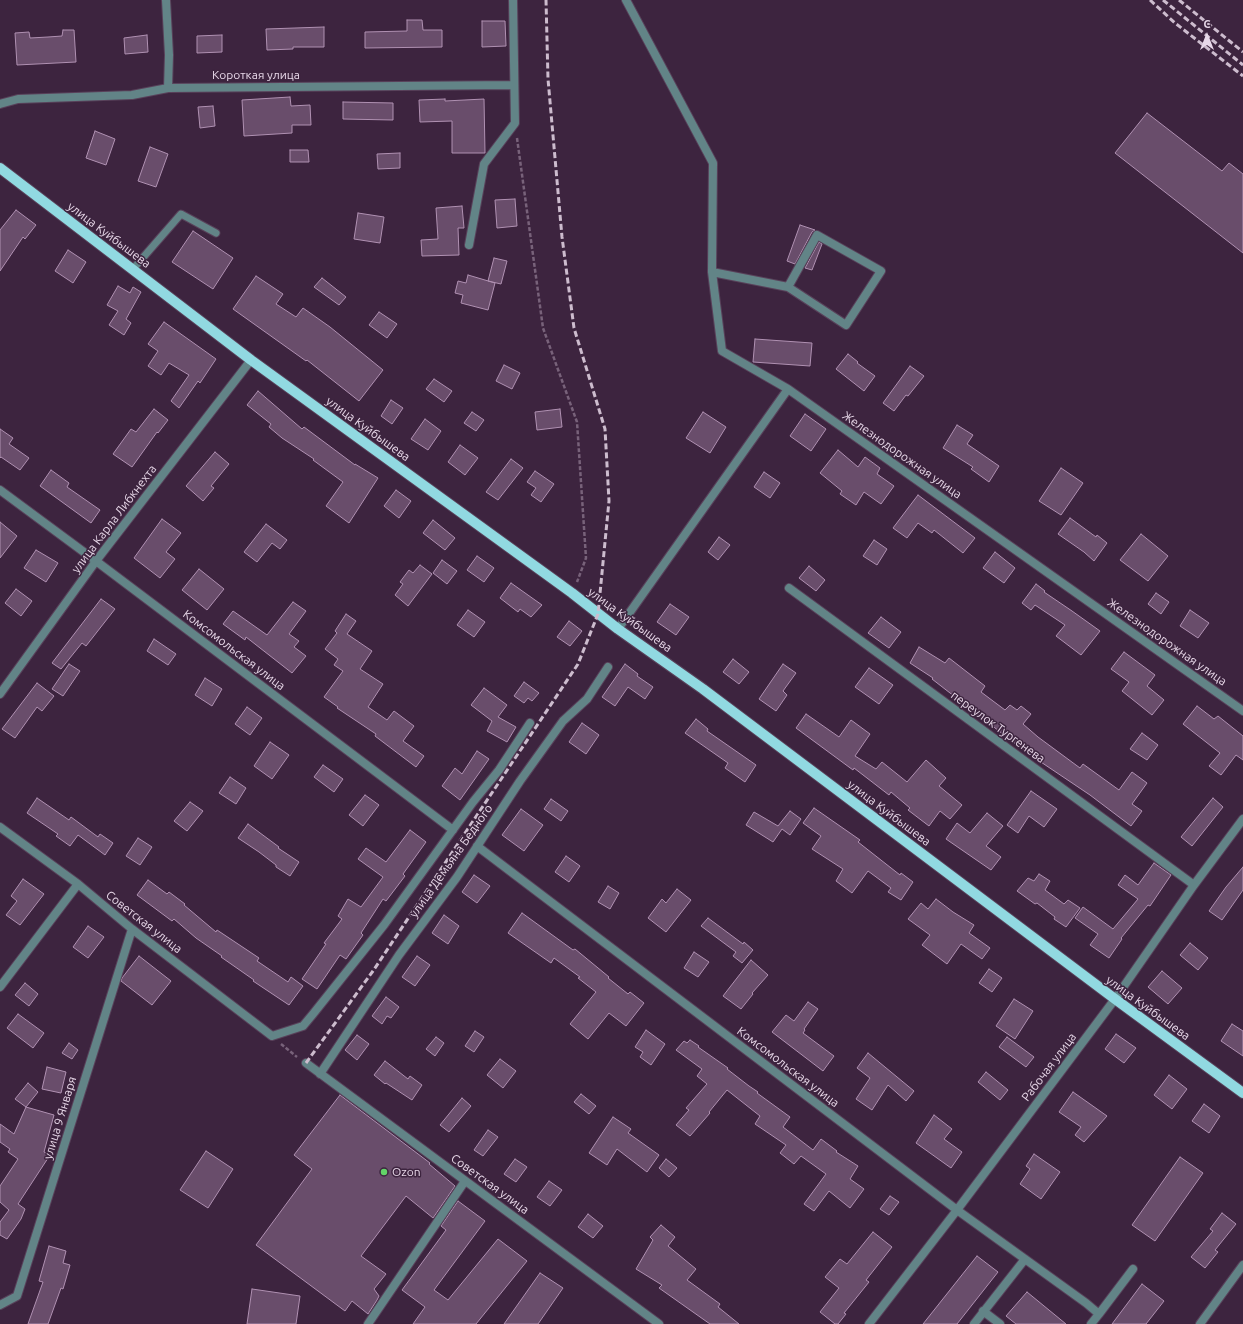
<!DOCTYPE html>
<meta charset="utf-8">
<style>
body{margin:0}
#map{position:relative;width:1243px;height:1324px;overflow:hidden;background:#3d243f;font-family:Ubuntu,sans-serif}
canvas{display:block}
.north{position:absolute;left:1187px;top:16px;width:40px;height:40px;-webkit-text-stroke:3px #3d243f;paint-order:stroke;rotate:0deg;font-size:11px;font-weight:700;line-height:16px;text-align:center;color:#e8d8e9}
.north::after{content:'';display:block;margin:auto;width:14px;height:18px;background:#e8d8e9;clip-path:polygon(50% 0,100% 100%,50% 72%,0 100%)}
</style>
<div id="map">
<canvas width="1243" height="1324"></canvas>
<div class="north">С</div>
</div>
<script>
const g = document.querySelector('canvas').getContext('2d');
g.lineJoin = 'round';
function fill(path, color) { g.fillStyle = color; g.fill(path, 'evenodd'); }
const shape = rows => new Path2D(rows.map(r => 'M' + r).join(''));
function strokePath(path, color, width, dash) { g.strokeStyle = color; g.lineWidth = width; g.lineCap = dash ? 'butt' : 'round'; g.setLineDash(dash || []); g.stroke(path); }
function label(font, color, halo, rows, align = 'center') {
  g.font = font + ' Ubuntu,sans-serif'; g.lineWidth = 3; g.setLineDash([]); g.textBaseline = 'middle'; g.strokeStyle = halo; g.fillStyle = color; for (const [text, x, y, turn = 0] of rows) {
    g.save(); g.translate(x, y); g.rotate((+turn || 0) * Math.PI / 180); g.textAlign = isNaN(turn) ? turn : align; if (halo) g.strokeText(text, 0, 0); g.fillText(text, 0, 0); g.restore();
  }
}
const building = shape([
 [407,20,422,20,423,30,442,30,442,47,365,48,365,32,407,31,407,20],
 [482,21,505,21,506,46,482,47,482,21],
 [324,27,324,47,293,47,293,49,267,50,266,29,324,27],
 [63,30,74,30,76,62,17,65,15,33,29,32,30,38,48,37,62,36,63,30],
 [147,35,148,52,125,54,124,38,147,35],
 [222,35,222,52,197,53,197,36,222,35],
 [290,97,291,106,310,105,311,125,292,125,292,133,244,136,242,100,290,97],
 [445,99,445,101,484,99,485,153,452,153,452,121,420,122,419,100,445,99],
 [343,102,393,103,393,120,343,119,343,102],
 [213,106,215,126,200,128,198,107,213,106],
 [1147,113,1222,171,1229,163,1243,174,1243,253,1115,153,1147,113],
 [95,131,115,139,106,165,86,158,95,131],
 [150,147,168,154,156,187,138,181,150,147],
 [290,150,308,150,309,162,290,162,290,150],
 [400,153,400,168,378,169,377,154,400,153],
 [515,199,517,226,497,228,495,200,515,199],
 [462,206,464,228,458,228,459,255,422,256,421,240,438,239,436,208,462,206],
 [16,210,36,225,25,239,23,237,0,271,0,230,16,210],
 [358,213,384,217,380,243,354,239,358,213],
 [800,225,815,230,812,232,795,264,787,261,800,225],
 [193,231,233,258,213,289,172,262,193,231],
 [819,242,822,244,812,270,805,268,819,242],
 [68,250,86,262,73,283,55,271,68,250],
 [494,258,507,261,501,284,488,281,494,258],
 [468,275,495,283,488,310,461,303,463,295,455,293,458,281,466,283,468,275],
 [256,276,283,294,276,304,296,317,303,308,330,327,383,370,359,401,307,360,306,361,233,309,256,276],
 [322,278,346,297,339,305,314,287,322,278],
 [118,286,130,293,133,287,141,292,126,319,131,323,124,335,109,325,118,311,107,305,118,286],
 [379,312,397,324,387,338,369,325,379,312],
 [164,322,216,359,200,383,198,381,179,408,171,401,189,375,169,363,161,375,148,366,158,351,148,344,164,322],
 [755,339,812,343,810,366,753,362,755,339],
 [848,354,858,362,857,363,875,376,864,391,836,369,848,354],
 [504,365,520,373,512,389,496,381,504,365],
 [910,366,924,376,908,396,906,395,894,411,883,403,910,366],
 [434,379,452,391,444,402,426,389,434,379],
 [258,391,302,429,304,427,355,465,355,464,378,478,349,523,326,506,343,482,313,460,314,459,282,438,269,427,271,424,247,405,258,391],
 [391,400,403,408,392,424,381,416,391,400],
 [154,409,168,420,158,433,157,432,132,467,113,454,131,429,136,432,154,409],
 [560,409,562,427,537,430,535,412,560,409],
 [472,412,484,420,476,431,464,423,472,412],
 [703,412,726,427,710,453,686,438,703,412],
 [805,414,826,429,811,451,790,436,805,414],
 [425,419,441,431,428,450,411,439,425,419],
 [957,425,973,435,967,444,999,466,989,482,971,469,973,467,943,448,957,425],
 [0,429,13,438,9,444,29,458,20,470,1,457,0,458,0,429],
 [460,445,478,458,465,475,448,462,460,445],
 [838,450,858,467,865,457,880,468,877,474,894,486,881,504,864,492,856,505,840,494,842,491,820,473,838,450],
 [215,452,229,464,211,486,214,488,203,501,186,486,215,452],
 [511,459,523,468,498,500,486,492,511,459],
 [1061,468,1083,483,1061,515,1039,501,1061,468],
 [51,470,69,483,67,487,100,510,91,523,40,486,51,470],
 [535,471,554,484,541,502,531,495,536,488,527,482,535,471],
 [764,472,780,483,770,498,754,487,764,472],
 [396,490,411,501,399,518,384,506,396,490],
 [918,495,975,538,963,553,934,530,932,533,918,523,907,538,893,528,918,495],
 [1070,518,1096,537,1097,535,1107,543,1094,561,1084,552,1058,534,1070,518],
 [162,519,181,533,166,552,175,559,160,578,134,558,162,519],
 [433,520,455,538,445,550,423,533,433,520],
 [0,522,17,536,0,558,0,522],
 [266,524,287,540,280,549,272,543,257,562,244,552,266,524],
 [1141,534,1168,556,1148,581,1120,560,1141,534],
 [719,537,730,545,718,560,708,552,719,537],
 [874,540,887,549,877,565,863,556,874,540],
 [36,550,58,563,46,582,24,568,36,550],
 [995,552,1015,568,1004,583,983,568,995,552],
 [477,556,494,568,484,582,467,570,477,556],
 [442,560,457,571,447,584,433,573,442,560],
 [420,565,432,574,408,606,395,595,403,584,400,582,409,570,413,573,420,565],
 [809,566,825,580,816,591,799,578,809,566],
 [199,569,224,589,207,610,182,590,199,569],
 [511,583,542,605,531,617,520,609,518,612,500,598,511,583],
 [1036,584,1045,591,1044,592,1072,611,1100,631,1081,655,1056,636,1065,625,1035,605,1031,610,1022,603,1036,584],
 [16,589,32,601,21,616,5,603,16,589],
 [1156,593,1169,602,1161,614,1148,604,1156,593],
 [101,599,115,609,86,646,82,643,61,669,52,663,101,599],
 [293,602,306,611,289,634,299,641,294,647,306,656,292,673,246,637,245,640,223,624,233,611,267,635,293,602],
 [670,604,689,617,676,635,657,622,670,604],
 [468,610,485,622,474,637,457,625,468,610],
 [1190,610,1209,623,1198,638,1180,626,1190,610],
 [346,614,356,621,347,634,372,651,360,669,383,684,368,707,387,720,394,711,414,726,403,741,424,756,416,767,375,736,376,734,337,708,338,707,324,697,343,671,334,665,338,659,325,649,337,633,335,631,346,614],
 [881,617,901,632,889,648,868,633,881,617],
 [569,621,582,631,570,646,557,637,569,621],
 [154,639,176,654,168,665,147,651,154,639],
 [919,647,945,663,949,658,985,686,981,692,1005,710,1010,705,1017,710,1021,706,1031,714,1023,724,1038,737,1080,768,1083,764,1119,790,1132,772,1147,783,1132,804,1142,811,1131,826,1090,795,1026,752,932,679,933,678,910,663,919,647],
 [1124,652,1155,675,1147,686,1164,700,1152,715,1122,691,1129,682,1111,669,1124,652],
 [733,659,749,672,739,684,723,672,733,659],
 [69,664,80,671,63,696,52,689,69,664],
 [625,664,638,674,637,676,653,687,645,699,628,687,615,706,602,697,625,664],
 [783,664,796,673,783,691,787,695,776,711,759,699,783,664],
 [869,668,893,685,879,704,855,687,869,668],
 [205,678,222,689,212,706,195,695,205,678],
 [524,682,539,693,532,701,528,698,524,703,514,696,524,682],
 [37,683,54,696,42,711,37,707,15,738,2,729,37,683],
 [484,688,507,705,498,717,516,727,507,742,487,731,492,721,471,705,484,688],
 [1197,706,1214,719,1218,716,1243,736,1243,760,1236,755,1221,775,1209,766,1220,753,1183,724,1197,706],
 [247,707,262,718,250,735,235,724,247,707],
 [806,714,839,737,851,720,870,734,855,756,876,769,882,762,907,782,926,760,946,778,939,786,962,805,950,819,940,811,929,826,908,810,910,808,891,792,889,795,854,768,853,770,796,728,806,714],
 [696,719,708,729,707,731,756,765,745,782,725,768,728,763,685,733,696,719],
 [582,723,599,735,586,754,569,742,582,723],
 [1142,733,1158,745,1147,760,1130,749,1142,733],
 [270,742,289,755,272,779,254,766,270,742],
 [477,751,489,759,460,800,442,786,455,768,462,774,477,751],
 [323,765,343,779,334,792,314,777,323,765],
 [230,777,246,788,236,804,219,793,230,777],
 [1031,791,1057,809,1044,827,1029,816,1018,833,1007,825,1031,791],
 [365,795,379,805,363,826,349,815,365,795],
 [37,798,69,820,71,817,98,837,100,834,113,843,105,855,78,835,70,846,56,836,58,834,27,813,37,798],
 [1213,798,1223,807,1192,846,1181,837,1213,798],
 [551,799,568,811,561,821,544,809,551,799],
 [190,802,203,811,187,831,174,821,190,802],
 [814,808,860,840,858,842,900,875,901,873,913,882,901,900,888,892,891,888,868,871,852,893,836,881,843,869,812,849,821,836,803,823,814,808],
 [521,809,543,825,524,851,502,835,521,809],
 [790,811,801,819,790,835,782,829,773,842,746,825,754,812,778,826,790,811],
 [987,813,1003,826,986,846,1001,857,991,870,946,839,957,823,970,833,987,813],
 [248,824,279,847,278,848,299,862,290,876,276,867,276,865,259,852,238,838,248,824],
 [410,830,426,842,403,874,405,876,386,901,383,899,361,933,363,935,346,959,340,955,317,989,302,979,326,944,324,943,342,919,338,916,348,899,361,907,383,877,358,859,366,848,386,862,410,830],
 [138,838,152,847,140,865,126,856,138,838],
 [566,856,580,866,569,882,555,872,566,856],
 [1154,863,1171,875,1150,906,1148,905,1121,938,1122,939,1109,958,1090,945,1098,934,1075,918,1083,907,1113,929,1138,899,1118,885,1125,875,1138,885,1154,863],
 [1243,867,1243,890,1222,920,1209,911,1226,887,1243,867],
 [1039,874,1050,881,1045,890,1064,904,1068,900,1080,908,1066,927,1054,919,1055,917,1037,903,1035,904,1017,891,1028,878,1034,881,1039,874],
 [474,875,490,886,477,903,462,892,474,875],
 [23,879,44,894,20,925,6,915,17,901,11,896,23,879],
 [148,880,167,894,169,892,185,904,184,905,216,932,217,930,259,958,257,961,288,982,291,977,303,986,289,1005,253,981,254,980,221,957,222,956,196,938,174,919,172,921,137,895,148,880],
 [608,886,619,893,610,909,598,902,608,886],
 [677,889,691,900,666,932,648,918,662,899,666,903,677,889],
 [936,899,953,912,974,925,969,933,990,948,982,959,961,944,947,964,922,945,930,935,908,919,921,903,928,909,936,899],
 [522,913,573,950,575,949,609,977,608,978,628,994,630,992,644,1003,626,1026,609,1013,588,1039,570,1024,596,992,578,978,580,977,554,958,551,963,508,933,522,913],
 [444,915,459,926,448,944,432,933,444,915],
 [708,918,743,944,744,942,753,950,742,963,733,956,736,952,701,926,708,918],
 [88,926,104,937,88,958,73,947,88,926],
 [1190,943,1208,958,1198,970,1180,955,1190,943],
 [694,952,709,962,698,977,684,968,694,952],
 [139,956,171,981,152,1005,121,981,122,978,139,956],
 [417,956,430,965,415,986,402,977,417,956],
 [751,960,768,975,752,993,753,994,741,1009,723,996,751,960],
 [989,969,1002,978,992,992,979,983,989,969],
 [1162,971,1182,988,1168,1004,1148,987,1162,971],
 [25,983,38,994,29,1006,15,995,25,983],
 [386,997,399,1007,391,1018,387,1016,382,1024,372,1016,386,997],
 [1014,999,1033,1011,1015,1039,996,1026,1014,999],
 [808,1002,818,1009,804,1029,805,1030,803,1033,834,1056,823,1071,772,1032,786,1015,794,1021,808,1002],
 [18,1014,44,1033,33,1048,7,1028,18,1014],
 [1232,1024,1243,1031,1243,1056,1221,1041,1232,1024],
 [646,1030,665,1044,651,1065,640,1057,643,1052,635,1047,646,1030],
 [475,1031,484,1037,474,1052,465,1046,475,1031],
 [1116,1034,1136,1048,1124,1063,1105,1049,1116,1034],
 [357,1035,369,1044,357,1060,345,1050,357,1035],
 [436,1037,444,1043,435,1056,426,1049,436,1037],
 [1007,1037,1034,1057,1026,1067,999,1047,1007,1037],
 [690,1040,699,1046,698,1047,728,1068,727,1069,749,1086,758,1092,757,1093,790,1117,783,1127,813,1150,821,1139,837,1151,836,1152,858,1166,850,1179,864,1189,850,1208,829,1191,814,1211,804,1204,826,1174,801,1156,794,1164,780,1153,786,1145,755,1124,760,1116,727,1090,709,1112,710,1113,690,1136,676,1125,689,1110,686,1108,707,1084,697,1076,702,1069,676,1050,684,1041,687,1043,690,1040],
 [69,1043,78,1050,72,1059,62,1053,69,1043],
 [868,1053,914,1091,906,1101,888,1085,872,1110,856,1099,870,1078,857,1068,868,1053],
 [500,1059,516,1071,503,1088,487,1075,500,1059],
 [385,1061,408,1079,410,1076,422,1085,412,1100,386,1083,385,1084,374,1075,385,1061],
 [47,1067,66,1072,61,1093,42,1089,47,1067],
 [986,1072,1008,1090,1000,1100,978,1082,986,1072],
 [1169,1075,1187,1089,1172,1109,1154,1095,1169,1075],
 [28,1083,38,1092,26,1107,15,1099,28,1083],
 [1073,1092,1107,1116,1084,1142,1075,1135,1081,1127,1059,1112,1073,1092],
 [581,1094,596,1106,589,1114,574,1102,581,1094],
 [340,1095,430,1163,429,1164,455,1186,433,1218,406,1196,361,1256,386,1274,374,1289,379,1296,377,1300,368,1314,352,1301,345,1311,256,1245,312,1169,294,1155,340,1095],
 [462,1098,471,1106,449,1132,440,1125,462,1098],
 [1204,1104,1220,1116,1209,1133,1192,1121,1204,1104],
 [26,1107,54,1115,44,1152,50,1155,18,1204,25,1209,21,1219,7,1239,0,1235,0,1222,9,1210,0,1202,0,1186,18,1159,8,1152,10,1149,0,1142,0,1124,14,1134,26,1107],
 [934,1115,952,1129,944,1139,962,1152,951,1168,916,1143,934,1115],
 [613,1117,631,1129,628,1133,659,1155,647,1172,617,1149,607,1165,589,1153,613,1117],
 [488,1130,498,1137,483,1156,474,1150,488,1130],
 [206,1151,233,1169,208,1208,180,1190,206,1151],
 [1034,1154,1060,1172,1041,1199,1020,1184,1030,1169,1026,1166,1034,1154],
 [1180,1157,1203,1173,1155,1241,1132,1225,1180,1157],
 [515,1159,527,1167,516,1182,504,1174,515,1159],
 [666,1159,677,1168,669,1177,659,1168,666,1159],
 [549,1181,562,1190,550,1206,537,1197,549,1181],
 [890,1196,899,1202,889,1215,880,1209,890,1196],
 [458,1201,485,1221,434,1290,448,1300,498,1239,527,1261,476,1324,413,1324,425,1307,402,1290,446,1230,441,1226,458,1201],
 [1222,1213,1236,1224,1215,1250,1218,1252,1205,1268,1191,1257,1213,1231,1210,1229,1222,1213],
 [588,1214,603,1226,593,1238,578,1227,588,1214],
 [661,1225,675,1237,668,1246,696,1269,687,1280,720,1304,718,1307,739,1324,710,1324,659,1288,662,1285,636,1269,653,1240,650,1237,661,1225],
 [873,1232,892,1247,866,1280,869,1282,844,1313,846,1314,838,1324,835,1324,820,1312,839,1288,825,1277,840,1259,847,1264,873,1232],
 [49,1246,66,1251,63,1263,70,1265,63,1289,61,1288,48,1324,28,1324,43,1282,39,1281,49,1246],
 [977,1256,998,1272,957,1324,923,1324,977,1256],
 [540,1273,563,1288,538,1324,504,1324,540,1273],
 [1142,1284,1164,1301,1146,1324,1112,1324,1142,1284],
 [252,1289,300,1296,296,1324,247,1324,252,1289],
 [1027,1292,1066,1324,1016,1324,1006,1316,1027,1292]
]);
fill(building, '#694d6b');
strokePath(building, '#b091b2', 1);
const service = shape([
 [133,269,181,214,216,233]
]);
const minor = shape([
 [166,0,169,55,168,88],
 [626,0,713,163,712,272],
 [0,104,18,99,132,95,168,88,514,85],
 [469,245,484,164,515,123,513,0],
 [788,389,722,351,712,272,788,287,846,325,881,271,817,235,788,287],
 [0,490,96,561,453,830],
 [789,588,1194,885],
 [618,629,788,389,1243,711],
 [0,694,96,561,251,360],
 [0,827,78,884,132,929,272,1036,303,1026,313,1014,384,925,473,802,499,770,530,723],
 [477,846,957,1210,1086,1303,1099,1314,1091,1324],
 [0,987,78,884],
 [306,1063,659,1324],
 [320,1074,399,955,457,877,520,781,563,721,587,699,608,667],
 [0,1305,17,1296,132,929],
 [983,1311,1000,1324],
 [1099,1314,1133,1269],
 [368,1324,465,1181],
 [869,1324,957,1210,1115,999,1194,885,1243,819],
 [974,1324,1025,1259],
 [1200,1324,1243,1265]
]);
const primary = shape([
 [0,168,251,360,572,593,618,629,703,689,1115,999,1243,1093]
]);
strokePath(service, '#58415a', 9);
strokePath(minor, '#58415a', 10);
strokePath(primary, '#58415a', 12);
strokePath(shape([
 [517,138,543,328,577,422,586,558,577,582],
 [281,1044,297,1057]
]), '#78627a', 2.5, [4, 2]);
strokePath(service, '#628487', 7);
strokePath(minor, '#628487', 8);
strokePath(primary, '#91d9e1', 10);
strokePath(shape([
 [1150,0,1175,23,1243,76],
 [1163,0,1243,65],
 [1179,0,1243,52],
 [306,1063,373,971,578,664,598,614,609,501,605,429,574,328,562,237,548,79,546,0]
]), '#cdbcce', 3, [6, 3]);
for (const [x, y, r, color] of [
 [384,1172,4,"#63d468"]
]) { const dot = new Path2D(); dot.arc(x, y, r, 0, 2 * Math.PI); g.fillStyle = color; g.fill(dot); strokePath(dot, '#3d243f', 1.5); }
label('12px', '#e8d8e9', '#3d243f', [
 ["Короткая улица",256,75],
 ["улица Куйбышева",109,235,37],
 ["улица Куйбышева",368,429,36],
 ["Железнодорожная улица",902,455,35],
 ["улица Карла Либкнехта",114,519,-53],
 ["улица Куйбышева",630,620,36],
 ["Железнодорожная улица",1167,642,35],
 ["Комсомольская улица",234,650,37],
 ["переулок Тургенева",998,727,36],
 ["улица Куйбышева",889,813,37],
 ["улица Демьяна Бедного",451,861,-55],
 ["Советская улица",144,922,38],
 ["улица Куйбышева",1148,1008,36],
 ["Комсомольская улица",788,1067,37],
 ["Рабочая улица",1049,1067,-53],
 ["улица 9 Января",60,1118,-73],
 ["Советская улица",490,1184,36]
]);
label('12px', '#e8d8e9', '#3d243f', [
 ["Ozon",392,1172]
], 'left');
</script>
